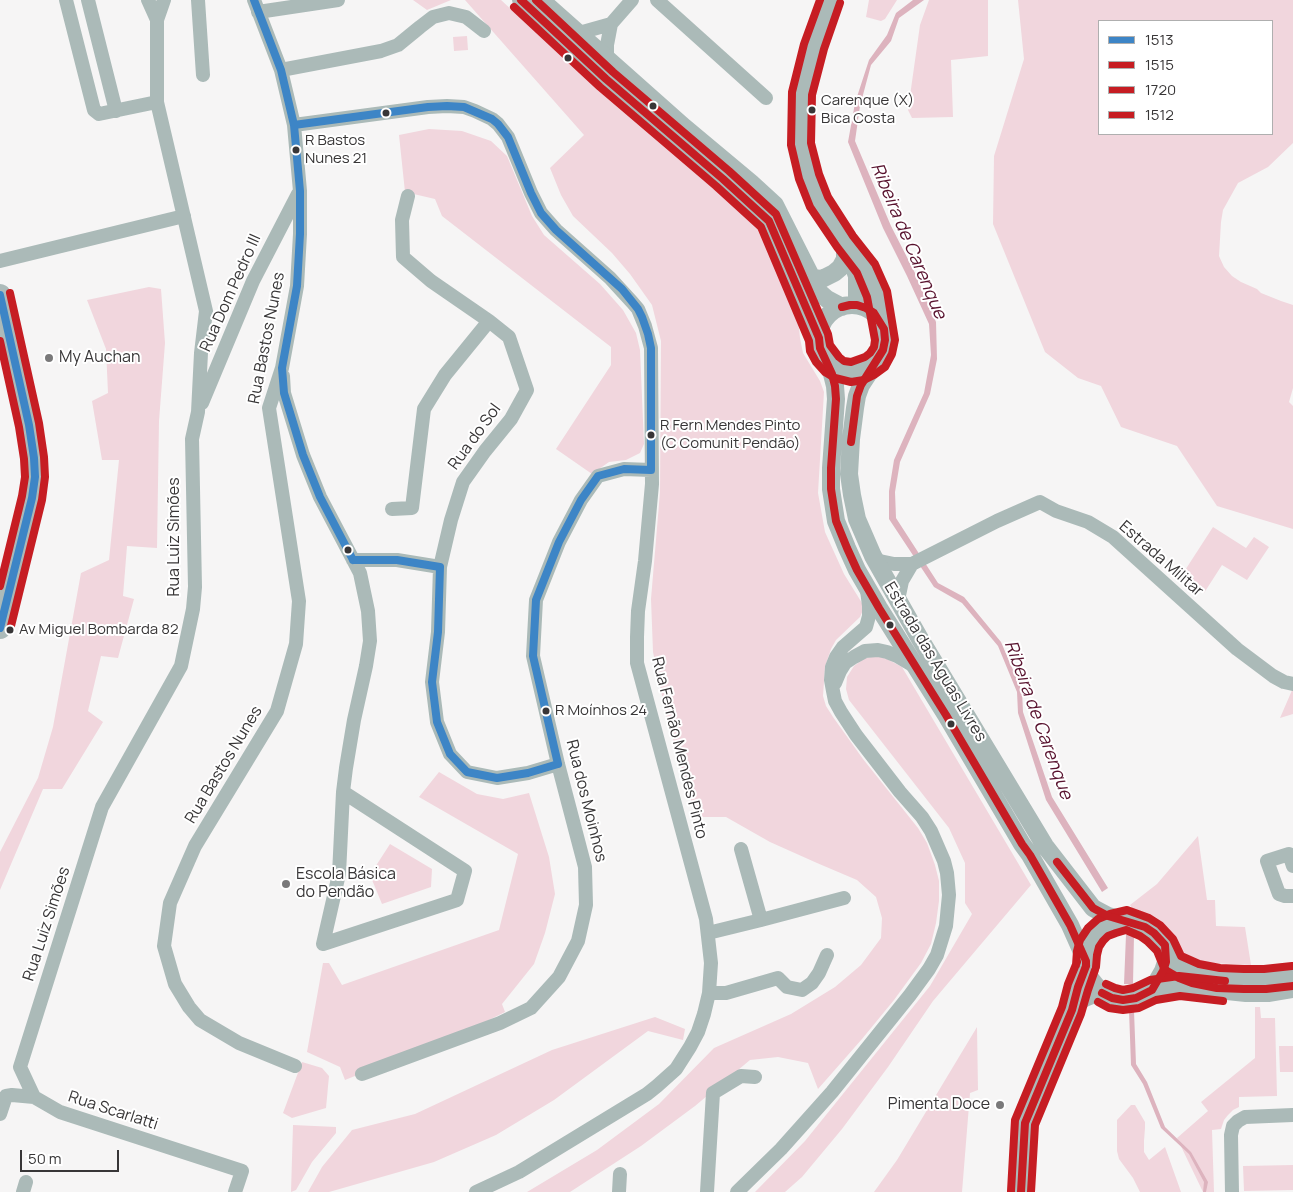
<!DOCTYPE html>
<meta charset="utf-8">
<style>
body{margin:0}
#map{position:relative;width:1293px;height:1192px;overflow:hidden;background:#f6f5f5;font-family:Manrope,sans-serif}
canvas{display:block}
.legend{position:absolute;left:1098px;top:20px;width:175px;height:115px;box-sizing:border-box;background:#fff;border:1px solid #afafaf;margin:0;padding:6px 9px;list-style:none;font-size:15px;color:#383637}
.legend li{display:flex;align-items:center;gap:10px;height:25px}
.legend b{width:25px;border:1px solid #afafaf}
.scale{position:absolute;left:20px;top:1150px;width:99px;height:22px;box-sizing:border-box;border:2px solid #383637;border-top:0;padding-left:6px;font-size:15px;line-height:18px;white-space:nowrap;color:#383637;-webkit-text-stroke:4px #fff;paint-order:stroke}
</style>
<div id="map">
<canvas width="1293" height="1192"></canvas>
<ul class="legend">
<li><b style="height:6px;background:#3d85c6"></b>1513</li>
<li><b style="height:6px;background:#c61d23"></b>1515</li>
<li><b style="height:6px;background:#c61d23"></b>1720</li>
<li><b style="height:6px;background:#c61d23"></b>1512</li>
</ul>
<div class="scale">50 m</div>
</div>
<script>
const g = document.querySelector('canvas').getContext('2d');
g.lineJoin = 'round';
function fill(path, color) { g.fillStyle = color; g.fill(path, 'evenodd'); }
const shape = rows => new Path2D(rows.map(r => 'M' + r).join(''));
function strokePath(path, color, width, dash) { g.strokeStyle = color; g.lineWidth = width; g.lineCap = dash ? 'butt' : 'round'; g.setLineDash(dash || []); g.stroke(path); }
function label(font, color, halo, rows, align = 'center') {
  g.font = font + ' Manrope,sans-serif'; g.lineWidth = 4; g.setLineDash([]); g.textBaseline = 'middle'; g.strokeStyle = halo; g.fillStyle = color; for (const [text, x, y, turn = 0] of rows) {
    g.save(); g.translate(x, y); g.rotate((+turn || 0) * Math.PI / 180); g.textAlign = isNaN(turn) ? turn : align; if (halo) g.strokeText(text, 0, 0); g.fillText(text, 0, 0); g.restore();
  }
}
fill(shape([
 [413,0,451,0,427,10],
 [465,0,501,0,609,100,704,181,731,200,750,216,763,235,787,286,798,318,800,338,803,353,820,381,824,392,818,493,825,532,844,574,862,603,863,610,860,617,836,640,831,649,825,667,823,696,826,706,833,717,863,759,918,828,927,843,935,865,939,881,939,901,936,923,931,944,921,963,894,1000,862,1039,818,1089,808,1063,778,1057,750,1060,695,1106,641,1146,570,1192,527,1192,597,1150,659,1104,714,1048,791,1014,835,987,861,965,881,938,882,918,876,897,857,880,817,863,770,842,726,817,696,817,666,715,653,652,651,599,660,492,661,341,652,305,630,274,612,253,573,216,561,195,550,168,584,135],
 [869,0,897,0,885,19,881,21,866,17],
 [929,0,988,0,988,56,951,60,953,117,912,118,908,110,920,25],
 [1018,0,1293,0,1293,143,1268,167,1238,183,1223,210,1221,222,1219,256,1224,267,1232,276,1241,282,1257,289,1261,293,1281,301,1293,305,1293,388,1289,402,1293,406,1293,529,1217,506,1177,446,1121,427,1101,386,1078,378,1045,352,993,224,994,156,1024,59],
 [1272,21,1272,134,1099,134,1099,21],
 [467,36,468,50,454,51,453,37],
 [429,129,462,131,491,141,507,156,532,216,544,235,600,284,623,310,636,333,640,350,644,444,640,453,626,460,609,462,592,474,556,449,611,365,611,347,442,216,435,199,405,192,399,135],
 [149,287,161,289,165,343,159,421,157,548,127,546,123,596,134,599,118,658,101,656,88,711,103,722,62,789,43,789,0,890,0,852,38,778,53,727,81,573,109,560,119,460,102,460,92,401,108,393,106,349,87,300],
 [1213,527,1246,548,1254,537,1269,547,1247,580,1222,565,1204,593,1180,578],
 [877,656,887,659,902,667,1031,885,933,1001,888,1067,842,1129,802,1177,785,1192,755,1192,805,1141,930,986,972,914,965,903,965,863,949,828,849,700,846,689,847,677,854,666,865,658],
 [1293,688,1293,714,1280,718],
 [439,772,477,794,503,799,529,793,549,857,555,894,545,933,534,964,502,1004,505,1012,473,1028,345,1080,340,1067,307,1052,323,963,329,963,342,985,499,930,518,854,419,797],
 [1198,836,1207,900,1215,900,1216,926,1245,927,1251,965,1212,963,1187,958,1179,952,1172,944,1166,934,1158,925,1145,916,1136,914,1130,905,1157,884],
 [390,844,432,869,431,887,382,904,370,875],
 [1255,1007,1260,1007,1261,1018,1275,1018,1277,1096,1239,1097,1239,1107,1233,1110,1228,1115,1224,1120,1221,1129,1212,1130,1214,1192,1203,1192,1177,1138,1208,1111,1201,1102,1255,1058],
 [655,1017,685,1029,683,1040,648,1031,554,1100,496,1135,434,1162,329,1192,308,1192,322,1167,352,1130,415,1114,552,1050],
 [977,1027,978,1090,970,1093,962,1192,874,1192,897,1160],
 [1279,1046,1293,1046,1293,1072,1280,1072],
 [302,1062,322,1068,329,1076,326,1108,292,1118,283,1113],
 [1131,1105,1135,1105,1145,1122,1145,1128,1144,1141,1144,1152,1149,1160,1165,1147,1181,1192,1140,1192,1133,1178,1119,1159,1117,1151,1117,1120],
 [293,1125,336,1127,336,1133,312,1162,296,1190,291,1192],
 [1293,1165,1293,1190,1244,1191,1243,1166]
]), '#f1d6dd');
fill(shape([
 [913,0,924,0,899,18,891,41,871,65,860,106,855,141,891,226,915,273,936,322,937,359,930,394,900,462,895,492,896,518,938,583,964,597,1001,642,1022,691,1023,712,1052,797,1108,888,1102,892,1046,800,1018,713,1017,692,998,646,962,603,934,587,889,519,889,491,894,460,924,393,931,355,929,324,907,276,883,228,848,142,855,103,869,60,887,35,896,13],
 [1126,935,1134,935,1133,984,1124,984],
 [1129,1010,1134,1011,1136,1064,1147,1082,1165,1127,1191,1152,1208,1182,1206,1192,1203,1192,1204,1182,1189,1154,1161,1128,1143,1084,1131,1065]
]), '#ddb3be');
strokePath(shape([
 [66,0,94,110,99,114,157,102],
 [88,0,116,111],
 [148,0,157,20],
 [198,0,203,75],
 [254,0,281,70,294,125,300,191,300,234,297,286,282,368,269,408,299,601,296,644,277,711,195,846,170,903,164,946,175,984,189,1007,200,1020,239,1043,295,1066],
 [657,0,766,98],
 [258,12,338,0],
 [579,33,611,24],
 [607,59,607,45,611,24,632,0],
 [281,70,381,51,398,45,420,27,433,17,449,13,466,17,484,31],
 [294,125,428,107,447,106,464,107,475,111,492,119,498,124,508,137,531,193,541,213,556,230,610,278,632,302,638,309,645,326,651,348,652,484,645,561,638,611,637,637,637,663,706,919,711,963,709,993,704,1014,698,1032,690,1047,676,1069,657,1086,647,1094,519,1172,476,1192],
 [408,196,402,220,403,257,431,281,489,321,509,337,527,390,511,419,485,451,463,482,451,520,440,567,438,632,432,682,437,722,450,754,467,772,497,778,528,773,558,764],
 [0,261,184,216],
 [283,376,284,393,303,455,320,497,360,573,368,611,370,641,366,666,354,720,346,768,343,792,339,874,323,944,457,900,465,871,343,792],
 [202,403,253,281,298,194],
 [392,509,412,508,424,409,445,375,489,321],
 [353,560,397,560,440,567],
 [875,560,894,564,912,564,997,521,1040,502,1056,511,1088,522,1113,537,1237,649,1273,676,1284,682,1293,684],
 [898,600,902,581,912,564],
 [835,683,840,671,845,663,854,657,865,651,878,650,887,652,897,656,914,666],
 [741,849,761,920],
 [1293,866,1289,854,1267,861,1279,894,1285,896,1293,896],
 [708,933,761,920,844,898],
 [709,993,726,993,778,978,787,987,802,990,812,983,819,973,827,955],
 [1072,1010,1085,1000,1102,993],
 [362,1074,500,1023,531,1008,559,977,578,941,586,905,585,867,558,764,533,656,536,600,559,542,581,500,598,476,624,469,651,470],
 [34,1097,20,1067,102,807,181,666,193,609,195,587,192,439,198,412,201,353,206,311,157,102,157,20,164,0],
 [0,1114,6,1096,12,1095,34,1097,60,1112,242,1171,235,1192],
 [23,1192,26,1182],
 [619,1192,620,1174],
 [707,1192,713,1093,741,1076,755,1077],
 [737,1192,781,1149,832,1092,910,995,929,969,937,955,946,926,949,895,947,873,944,861,931,831,922,817,900,792,856,735,841,712,835,701,833,691,831,680,832,667,836,657,843,647,866,627,869,616,869,606,867,590],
 [1021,1192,1025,1123,1072,1010,1078,987,1086,966],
 [1232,1192,1231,1135,1233,1126,1238,1121,1245,1117,1293,1115]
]), '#abbab8', 14);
strokePath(shape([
 [521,0,606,79,723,179,769,221,819,338],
 [541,0,684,127,751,183,775,205,819,292,827,299,842,307],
 [831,0,814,46,802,94,801,144,809,177,819,202,845,242,866,268,877,294,884,329],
 [850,257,857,276,857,305],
 [812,278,822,279,834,273,840,268,845,259,845,244],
 '819 338a33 33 0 1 1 66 0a33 33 0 1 1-66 0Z',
 [825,357,832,374,835,386,836,399,831,468,831,489,836,521,847,548,857,570,879,608,946,715,1022,844,1030,855,1070,925,1086,961],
 [878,359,861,385,857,396,855,408,851,439,849,474,852,495,857,519,873,556,920,639,1045,846,1093,908,1108,916,1145,927,1154,933,1165,945,1173,963,1183,969,1196,974,1219,978,1265,979,1293,976],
 [1126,921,1113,923,1102,928,1095,935,1090,943,1087,953,1086,966,1090,978,1102,993,1112,998,1123,1000,1136,998,1146,994,1152,990,1163,971,1166,962,1165,948],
 [1152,990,1180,986,1246,993,1268,993,1293,989]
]), '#abbab8', 18);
strokePath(shape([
 [0,295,29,425,34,458,35,477,32,498,0,628]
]), '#acbab9', 22);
strokePath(shape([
 [254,0,281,70,294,125,300,191,300,234,297,286,282,368,284,393,303,455,320,497,353,560],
 [294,125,428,107,447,106,464,107,492,119,498,124,508,137,531,193,541,213,556,230,622,289,638,309,642,317,648,334,651,348,651,470],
 [0,295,29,425,34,458,35,477,32,498,0,628],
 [353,560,397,560,440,567],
 [440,567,438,632,432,682,437,722,450,754,467,772,497,778,528,773,558,764],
 [558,764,533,656,536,600,559,542,581,500,598,476,624,469,651,470]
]), '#3d85c6', 8);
strokePath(shape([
 [514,7,600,87,716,186,761,227,809,341,810,351,816,362,825,372,835,378,851,382,864,380,874,375,885,367,892,354,895,340,887,291,875,264,853,236,828,197,819,174,811,143,812,95,824,49,840,3],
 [0,341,19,427,24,459,25,477,22,496,0,586],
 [1096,967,1097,955,1099,947,1103,941,1108,936,1116,933,1126,930,1140,936,1147,941,1157,951,1164,968,1167,971,1179,978,1192,983,1217,988,1244,989,1266,989,1293,986],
 [1098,1002,1109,1008,1123,1010,1139,1008,1156,1000,1180,996,1223,1001],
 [1031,1192,1035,1125,1081,1014,1088,990,1095,970]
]), '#c61d23', 8);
strokePath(shape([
 [536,0,613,72,729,171,776,214,828,334,830,345,839,357,844,361,851,362,865,357,870,353,874,347,875,340,867,297,857,273,837,247,810,207,799,179,791,145,792,92,804,44,820,0],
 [10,630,42,500,45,477,44,457,39,423,10,293],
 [1076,965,1077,951,1080,940,1088,928,1098,919,1110,914,1127,910,1149,918,1160,925,1173,939,1181,956,1199,964,1220,968,1244,969,1264,969,1292,966],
 [1106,984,1115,988,1123,990,1133,988,1150,980,1179,976,1225,981],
 [1011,1191,1015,1120,1062,1007,1068,984,1077,962]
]), '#c61d23', 8);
strokePath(shape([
 [521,0,606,79,723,179,769,221,819,338,820,348,832,374,835,386,836,399,831,468,831,489,836,521,847,548,857,570,879,608,946,715,1022,844,1030,855,1070,925,1086,961,1086,966],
 [842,307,850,305,857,305,866,308,874,313,884,329,885,340,883,350,861,385,857,396,851,442],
 [1057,862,1093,908,1108,916,1145,927,1154,933,1165,945,1166,962,1163,971,1152,990,1136,998,1123,1000,1112,998,1102,993],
 [1021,1192,1025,1123,1072,1010,1078,987,1086,966]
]), '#c61d23', 8);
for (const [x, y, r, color] of [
 [568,58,4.5,"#383637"],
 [653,106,4.5,"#383637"],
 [812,110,4.5,"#383637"],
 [386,113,4.5,"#383637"],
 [296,150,4.5,"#383637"],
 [49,358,5,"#7a797a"],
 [651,435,4.5,"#383637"],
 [348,550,4.5,"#383637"],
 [890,625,4.5,"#383637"],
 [10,630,4.5,"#383637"],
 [546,711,4.5,"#383637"],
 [951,724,4.5,"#383637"],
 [286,884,5,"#7a797a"],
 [1000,1105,5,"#7a797a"]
]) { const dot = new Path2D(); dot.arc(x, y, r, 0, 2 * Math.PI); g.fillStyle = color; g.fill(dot); strokePath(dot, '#fff', 2); }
label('15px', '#383637', '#fff', [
 ["Carenque (X)",821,101],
 ["Bica Costa",821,119],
 ["R Bastos",305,141],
 ["Nunes 21",305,159],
 ["R Fern Mendes Pinto",660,426],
 ["(C Comunit Pendão)",660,444],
 ["Av Miguel Bombarda 82",19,630],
 ["R Moínhos 24",555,711]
], 'left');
label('16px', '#383637', '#fff', [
 ["Rua Dom Pedro III",231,293,-66],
 ["Rua Bastos Nunes",267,338,-79],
 ["Rua do Sol",475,437,-54],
 ["Rua Luiz Simões",175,537,-90],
 ["Estrada Militar",1161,559,41],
 ["Estrada das Águas Livres",935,662,59],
 ["Rua Fernão Mendes Pinto",679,748,76],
 ["Rua Bastos Nunes",224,765,-59],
 ["Rua dos Moinhos",586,801,76],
 ["Rua Luiz Simões",47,924,-72],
 ["Rua Scarlatti",113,1111,18]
]);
label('16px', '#383637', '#fff', [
 ["My Auchan",59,358],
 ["Escola Básica",296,875],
 ["do Pendão",296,893],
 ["Pimenta Doce",990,1105,"right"]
], 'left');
label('italic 18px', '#58122e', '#fff', [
 ["Ribeira de Carenque",908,241,67],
 ["Ribeira de Carenque",1038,720,70]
]);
</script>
